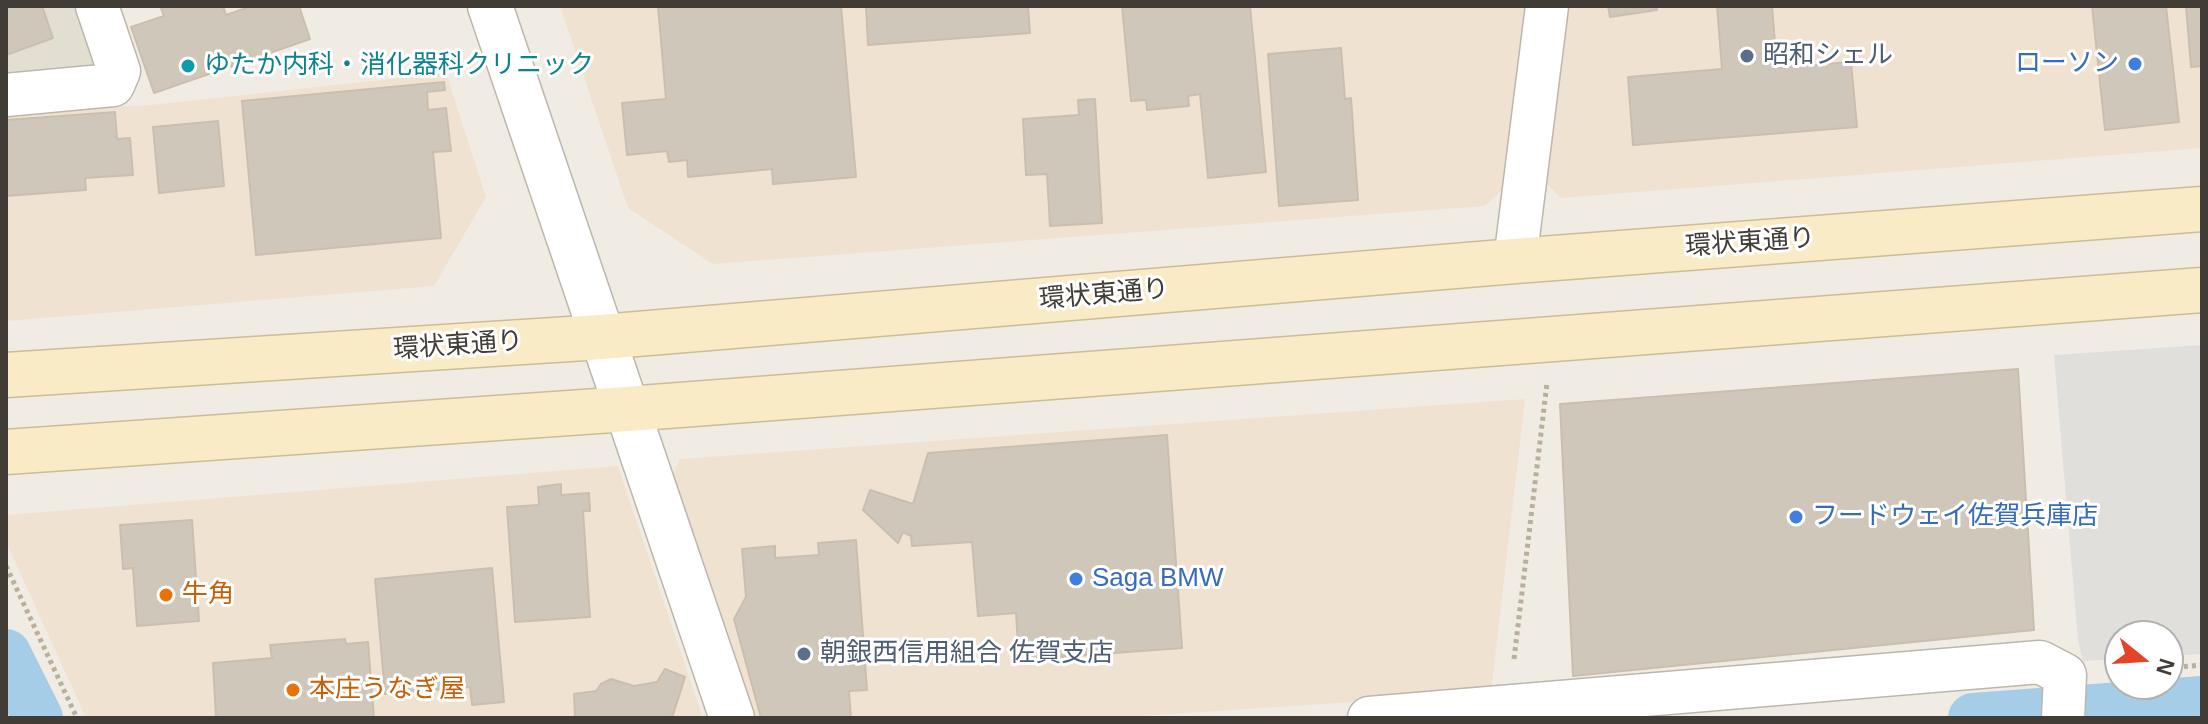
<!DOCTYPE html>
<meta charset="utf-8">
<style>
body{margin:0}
#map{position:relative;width:2208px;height:724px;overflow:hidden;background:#f0ece4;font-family:Arial,sans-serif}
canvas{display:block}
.frame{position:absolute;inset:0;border:8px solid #413c35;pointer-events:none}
.north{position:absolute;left:2104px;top:620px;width:80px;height:80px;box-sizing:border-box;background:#fff;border:2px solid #b3b1ae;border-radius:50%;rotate:108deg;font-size:22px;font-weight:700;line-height:32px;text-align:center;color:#413c35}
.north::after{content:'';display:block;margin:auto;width:28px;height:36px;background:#e24329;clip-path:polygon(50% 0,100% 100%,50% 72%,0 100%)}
</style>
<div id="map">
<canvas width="2208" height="724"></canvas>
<div class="frame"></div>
<div class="north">N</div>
</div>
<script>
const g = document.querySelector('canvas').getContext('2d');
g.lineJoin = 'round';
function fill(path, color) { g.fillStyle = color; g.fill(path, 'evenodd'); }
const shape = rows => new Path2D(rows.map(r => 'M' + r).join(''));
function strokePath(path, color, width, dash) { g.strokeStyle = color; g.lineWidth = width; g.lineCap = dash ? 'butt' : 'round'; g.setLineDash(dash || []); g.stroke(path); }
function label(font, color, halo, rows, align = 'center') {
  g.font = font + ' Arial,"Noto Sans JP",sans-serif'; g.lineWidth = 6; g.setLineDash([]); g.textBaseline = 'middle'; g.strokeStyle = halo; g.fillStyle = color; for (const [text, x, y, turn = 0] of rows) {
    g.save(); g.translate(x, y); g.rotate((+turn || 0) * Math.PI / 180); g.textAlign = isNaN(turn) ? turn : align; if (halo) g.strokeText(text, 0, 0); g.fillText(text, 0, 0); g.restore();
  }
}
fill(shape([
 [6,6,75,6,95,65,6,74]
]), '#e3ded2');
fill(shape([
 [560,6,1527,6,1505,187,1485,206,713,264,628,208],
 [1565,6,2202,6,2202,148,1561,198,1543,180],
 [446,73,486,197,434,286,6,321,6,113,151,105],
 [1525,399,1491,693,1110,718,752,718,670,481,680,459],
 [618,466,703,718,86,718,6,542,6,515]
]), '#f0e2d0');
fill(shape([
 [2202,345,2202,654,2168,656,2168,636,2120,636,2120,659,2083,661,2078,641,2054,355]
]), '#e1dfdc');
strokePath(shape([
 [6,654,38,718],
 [1973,718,2202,701]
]), '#a6cde7', 50);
const building = shape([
 [6,6,42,6,53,38,6,55,6,6],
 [160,6,223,6,226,15,252,6,299,6,310,39,154,93,131,27,164,16,160,6],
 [658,6,841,6,856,177,773,184,772,169,688,177,687,160,669,162,667,151,627,155,622,103,666,99,658,6],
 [866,6,1028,6,1030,33,868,45,866,6],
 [1122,6,1250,6,1266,172,1208,178,1200,94,1188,96,1189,106,1147,110,1146,100,1131,101,1122,6],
 [1608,6,1656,6,1657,10,1610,17,1608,6],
 [1717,6,1772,6,1777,68,1851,62,1857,127,1633,145,1628,77,1722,69,1717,6],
 [2092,6,2166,6,2179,122,2105,130,2092,6],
 [2186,6,2202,6,2202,66,2191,67,2186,6],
 [1341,48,1345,99,1351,98,1358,200,1279,206,1268,54,1341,48],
 [444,82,445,90,427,92,428,110,446,108,451,151,433,152,441,238,256,255,242,101,444,82],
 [1095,99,1102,223,1050,226,1047,174,1026,175,1023,119,1079,115,1078,100,1095,99],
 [115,112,117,139,130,138,133,175,85,178,86,190,6,196,6,120,115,112],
 [218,121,224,186,159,193,153,127,218,121],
 [2018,369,2034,630,1573,676,1560,404,2018,369],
 [1167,435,1182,648,1019,660,1016,613,978,616,972,542,912,546,911,536,903,532,898,543,863,510,870,490,913,504,928,453,1167,435],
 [561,484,561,495,589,493,590,511,583,511,590,617,515,622,507,507,539,505,538,487,561,484],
 [192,520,199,621,137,626,133,568,123,569,120,525,192,520],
 [856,540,867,690,849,691,851,718,761,718,734,619,746,597,742,549,775,546,775,558,819,555,818,543,856,540],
 [492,568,504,702,472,705,470,687,385,694,375,579,492,568],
 [345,639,346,644,368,642,374,718,216,718,213,663,272,658,270,645,345,639],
 [665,669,685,677,672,718,575,718,574,694,596,691,601,684,611,679,634,686,657,682,665,669]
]);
fill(building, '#d0c7bb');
strokePath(building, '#cabfaf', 2);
const minor = shape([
 [6,95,113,85,119,71,97,6],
 [1515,261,1547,6],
 [1369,718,2040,662,2065,675,2063,718]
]);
const tertiary = shape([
 [490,6,732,718]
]);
const secondary = shape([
 [6,375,601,337,1515,261,2202,209],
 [6,452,627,409,2202,290]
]);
strokePath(minor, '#bdb6ab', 45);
strokePath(tertiary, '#bdb6ab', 47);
strokePath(secondary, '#cbbd98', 47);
strokePath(shape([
 [6,566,77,718],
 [1514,659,1547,383],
 [2168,668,2202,665]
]), '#baaf9a', 5, [4, 4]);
strokePath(minor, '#fff', 42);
strokePath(tertiary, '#fff', 44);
strokePath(secondary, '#f8ebc6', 44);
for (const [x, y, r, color] of [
 [1747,56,8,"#5c6f8a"],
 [2135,64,8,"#3f7fe0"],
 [188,66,8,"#0f9aa8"],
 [1796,517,8,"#3f7fe0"],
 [1076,579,8,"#3f7fe0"],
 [166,595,8,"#e8710a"],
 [804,654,8,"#5c6f8a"],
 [293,690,8,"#e8710a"]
]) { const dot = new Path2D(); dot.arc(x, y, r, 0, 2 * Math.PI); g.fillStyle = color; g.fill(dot); strokePath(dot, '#fff', 3); }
label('26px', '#4e5e75', '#fff', [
 ["昭和シェル",1763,56],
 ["朝銀西信用組合 佐賀支店",820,654]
], 'left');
label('26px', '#366cbe', '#fff', [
 ["ローソン",2119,64,"right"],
 ["フードウェイ佐賀兵庫店",1812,517],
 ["Saga BMW",1092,579]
], 'left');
label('26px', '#0d838f', '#fff', [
 ["ゆたか内科・消化器科クリニック",204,66]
], 'left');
label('26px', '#413c35', '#fff', [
 ["環状東通り",1750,243,-4],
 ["環状東通り",1104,295,-5],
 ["環状東通り",458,346,-4]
]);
label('26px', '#c56008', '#fff', [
 ["牛角",182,595],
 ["本庄うなぎ屋",309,690]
], 'left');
</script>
